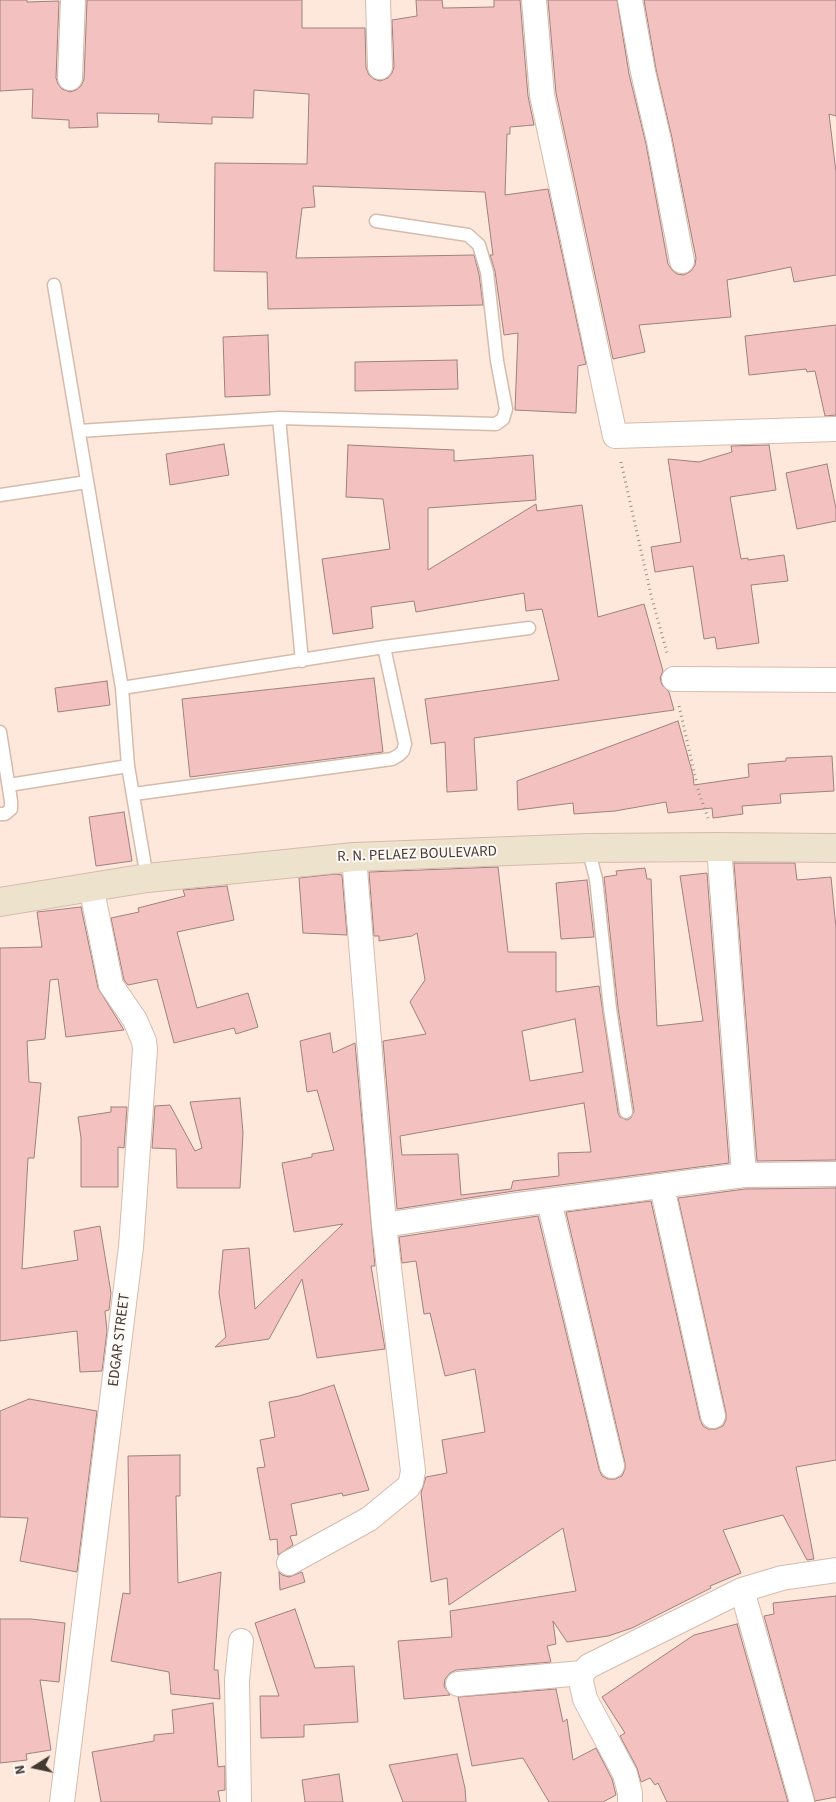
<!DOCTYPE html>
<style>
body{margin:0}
#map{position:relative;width:836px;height:1802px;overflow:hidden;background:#fee8dc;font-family:"Source Sans 3",sans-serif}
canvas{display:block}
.north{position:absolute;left:10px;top:1742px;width:50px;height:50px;-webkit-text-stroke:4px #fff9f6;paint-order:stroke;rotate:260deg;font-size:14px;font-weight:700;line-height:20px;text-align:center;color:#443a34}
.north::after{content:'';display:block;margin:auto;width:18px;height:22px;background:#443a34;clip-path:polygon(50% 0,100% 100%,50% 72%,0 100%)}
</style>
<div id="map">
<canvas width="836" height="1802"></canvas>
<div class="north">N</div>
</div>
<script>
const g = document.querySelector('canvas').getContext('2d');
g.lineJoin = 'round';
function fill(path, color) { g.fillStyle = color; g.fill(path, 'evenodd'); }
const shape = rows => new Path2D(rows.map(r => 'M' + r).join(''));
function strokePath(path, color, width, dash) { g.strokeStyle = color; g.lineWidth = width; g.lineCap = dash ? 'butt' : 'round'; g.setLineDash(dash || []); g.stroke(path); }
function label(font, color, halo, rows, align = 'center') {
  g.font = font + ' "Source Sans 3",sans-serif'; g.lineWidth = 4; g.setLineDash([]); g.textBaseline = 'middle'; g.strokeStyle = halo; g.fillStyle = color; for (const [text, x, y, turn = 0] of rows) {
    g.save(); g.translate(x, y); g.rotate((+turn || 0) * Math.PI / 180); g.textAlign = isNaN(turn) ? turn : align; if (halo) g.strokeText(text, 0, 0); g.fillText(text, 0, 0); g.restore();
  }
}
const building = shape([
 [0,0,27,0,27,2,59,1,56,78,58,84,62,89,70,92,76,90,81,86,84,79,87,0,302,0,302,28,365,28,366,68,369,75,374,79,380,81,388,78,392,73,394,67,392,20,417,16,416,0,442,0,443,8,494,7,494,0,520,0,528,96,534,125,510,127,510,134,507,134,505,195,548,189,586,364,578,366,576,413,515,410,518,333,504,335,495,271,490,255,493,255,485,192,313,186,315,207,302,208,296,258,474,255,479,274,483,305,268,309,267,272,214,271,215,163,307,164,309,94,254,90,253,118,212,117,212,124,158,122,159,114,97,113,98,127,69,128,69,120,32,118,33,89,0,91,0,0],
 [548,0,617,0,629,74,646,144,668,264,672,270,677,274,684,275,691,271,695,265,696,258,672,138,656,69,644,0,836,0,836,116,829,114,836,172,836,275,794,282,791,267,727,280,731,317,639,325,645,352,613,359,556,93,548,0],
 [836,325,836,415,825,416,815,371,807,372,806,369,749,375,745,336,836,325],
 [268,335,270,395,225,397,223,337,268,335],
 [457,360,458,389,355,391,355,362,457,360],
 [224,444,229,475,170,485,166,454,224,444],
 [348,445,454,450,454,461,533,455,536,500,428,508,428,570,536,504,537,511,582,505,598,617,644,604,663,671,660,678,662,685,669,692,674,710,474,738,477,790,447,792,445,742,431,744,425,699,559,680,542,609,526,611,524,593,416,612,414,601,371,607,373,628,333,634,322,559,390,549,383,499,346,497,348,445],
 [769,445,776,490,730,497,741,559,748,558,748,560,784,555,788,581,751,585,759,643,717,649,715,637,704,639,693,566,655,572,651,547,681,542,668,459,699,462,732,452,731,446,769,445],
 [827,464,836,509,836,521,797,529,786,473,827,464],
 [374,678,383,752,190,777,182,699,374,678],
 [107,681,110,705,58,712,55,688,107,681],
 [678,721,693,775,694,785,749,777,748,764,786,761,786,758,832,756,834,791,780,794,781,803,742,806,743,814,713,818,712,808,668,813,666,802,615,811,574,814,573,803,518,810,517,781,678,721],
 [124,812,132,861,96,866,89,817,124,812],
 [734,863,795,863,797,880,831,877,836,928,836,1160,757,1161,734,863],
 [498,867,508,952,556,952,556,992,599,986,618,1113,620,1117,627,1120,631,1118,634,1111,618,1008,604,877,617,875,616,871,645,868,647,879,651,879,657,1026,703,1021,680,876,707,873,729,1163,514,1191,397,1209,383,1041,426,1034,410,1002,425,980,417,933,412,936,379,941,379,936,374,936,369,872,498,867],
 [575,1019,583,1072,530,1081,522,1031,575,1019],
 [584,1103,591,1152,558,1153,559,1176,513,1181,511,1189,461,1195,458,1154,402,1155,400,1136,584,1103],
 [336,874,342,875,347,935,303,933,299,878,336,874],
 [587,880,594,937,561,939,556,883,587,880],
 [227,886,234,920,177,932,197,1008,248,993,258,1027,236,1034,234,1028,174,1043,157,979,128,985,124,980,111,918,139,912,138,908,185,896,183,890,227,886],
 [81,907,98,988,124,1030,66,1037,58,979,50,980,45,1039,27,1041,29,1082,41,1083,34,1158,28,1158,22,1269,78,1260,74,1231,100,1226,111,1293,109,1310,105,1311,107,1331,102,1371,80,1372,77,1331,0,1341,0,948,42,947,37,912,81,907],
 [330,1033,333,1053,355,1043,375,1266,371,1266,385,1349,317,1358,302,1279,269,1339,215,1347,226,1337,219,1293,223,1250,249,1248,255,1309,343,1224,294,1232,282,1163,312,1157,312,1154,334,1150,317,1090,307,1092,300,1041,330,1033],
 [240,1098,243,1133,240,1188,177,1188,176,1149,152,1148,155,1106,170,1105,195,1151,202,1148,190,1102,240,1098],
 [111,1107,127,1107,124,1148,118,1147,118,1187,81,1187,81,1138,78,1117,111,1112,111,1107],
 [836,1188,836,1460,796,1467,814,1559,807,1560,783,1515,723,1530,741,1573,710,1586,711,1588,632,1628,608,1636,567,1642,553,1621,556,1644,547,1646,551,1662,456,1670,450,1673,445,1679,444,1686,450,1695,404,1699,398,1641,452,1637,450,1611,576,1591,563,1528,449,1605,447,1578,431,1582,421,1493,426,1477,447,1473,442,1440,485,1432,475,1369,445,1376,430,1313,424,1314,416,1261,402,1263,399,1237,538,1216,599,1469,602,1476,608,1479,615,1479,622,1476,625,1469,625,1463,566,1212,651,1201,700,1419,703,1426,708,1429,716,1429,723,1426,726,1420,726,1413,678,1198,745,1189,836,1188],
 [334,1385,369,1490,343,1496,342,1493,291,1504,297,1535,290,1536,293,1545,278,1555,277,1539,270,1540,257,1468,265,1467,260,1440,275,1437,269,1402,299,1396,334,1385],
 [29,1399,97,1411,77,1572,20,1561,28,1518,0,1517,0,1411,29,1399],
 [180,1455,180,1496,176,1496,178,1583,221,1572,214,1670,218,1670,220,1699,171,1694,169,1672,111,1661,123,1593,130,1594,128,1456,180,1455],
 [279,1572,282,1575,289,1577,302,1572,305,1582,280,1590,279,1572],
 [836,1596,836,1797,815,1801,764,1616,774,1614,773,1603,836,1596],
 [295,1609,315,1668,354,1666,358,1722,304,1725,304,1737,261,1738,260,1696,279,1696,255,1623,295,1609],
 [0,1619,31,1619,65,1623,59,1682,40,1680,51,1750,26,1754,27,1760,0,1763,0,1619],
 [737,1624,788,1802,667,1802,658,1783,655,1785,650,1778,641,1782,637,1768,620,1736,625,1733,602,1697,694,1635,737,1624],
 [556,1689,563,1722,567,1719,573,1760,596,1748,612,1779,616,1795,603,1802,549,1802,523,1758,472,1766,458,1697,556,1689],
 [213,1703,218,1767,225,1766,225,1790,218,1791,220,1802,101,1802,92,1752,154,1741,154,1735,174,1733,172,1710,213,1703],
 [457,1754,465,1788,466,1802,403,1802,389,1765,457,1754],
 [339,1774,343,1802,305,1802,302,1780,339,1774]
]);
fill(building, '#f2c1c0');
strokePath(building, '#9e8180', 1);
const lane = shape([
 [54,285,122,688,128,766,147,878],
 [279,418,302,661],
 [79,431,279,418,496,424,503,419,506,409,497,361,487,272,479,245,468,235,376,221],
 [0,495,87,482],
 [122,688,384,647,529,628],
 [0,732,11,801,11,809,5,814,0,814],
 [9,785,128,766],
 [134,794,392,759,399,755,403,751,405,744,384,647],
 [588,848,596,879,610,1009,626,1112]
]);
const street = shape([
 [378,0,380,67],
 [534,0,542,95,615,436,836,429],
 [630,0,643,72,659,141,682,261],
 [70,78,73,0],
 [674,679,836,680],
 [719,847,744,1175],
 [662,1187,713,1416],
 [549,1201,612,1466],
 [384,1225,516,1205,744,1175,836,1174],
 [289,1563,369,1519,408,1487,411,1482,413,1471,384,1225,354,857],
 [742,1590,802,1802],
 [458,1684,582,1673],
 [62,1802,131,1247,145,1049,144,1041,135,1020,111,985,91,886],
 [239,1802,237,1680,241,1641],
 [630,1802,630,1793,625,1774,585,1699,581,1681,582,1673,589,1666,742,1590,782,1578,836,1570]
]);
const secondary = shape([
 [0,902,147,878,354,857,588,848,719,847,836,848]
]);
strokePath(lane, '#d5bbac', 15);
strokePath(street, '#d5bbac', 26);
strokePath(secondary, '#d5bbac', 30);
strokePath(shape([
 [621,462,651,595,667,653],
 [679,706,699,793,708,818]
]), '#9f9087', 3, [1, 4]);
strokePath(lane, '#fff', 12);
strokePath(street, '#fff', 24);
strokePath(secondary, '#ede2cc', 28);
label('15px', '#443a34', '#fff9f6', [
 ["R. N. PELAEZ BOULEVARD",417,855,-2],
 ["EDGAR STREET",120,1340,-83]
]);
</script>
